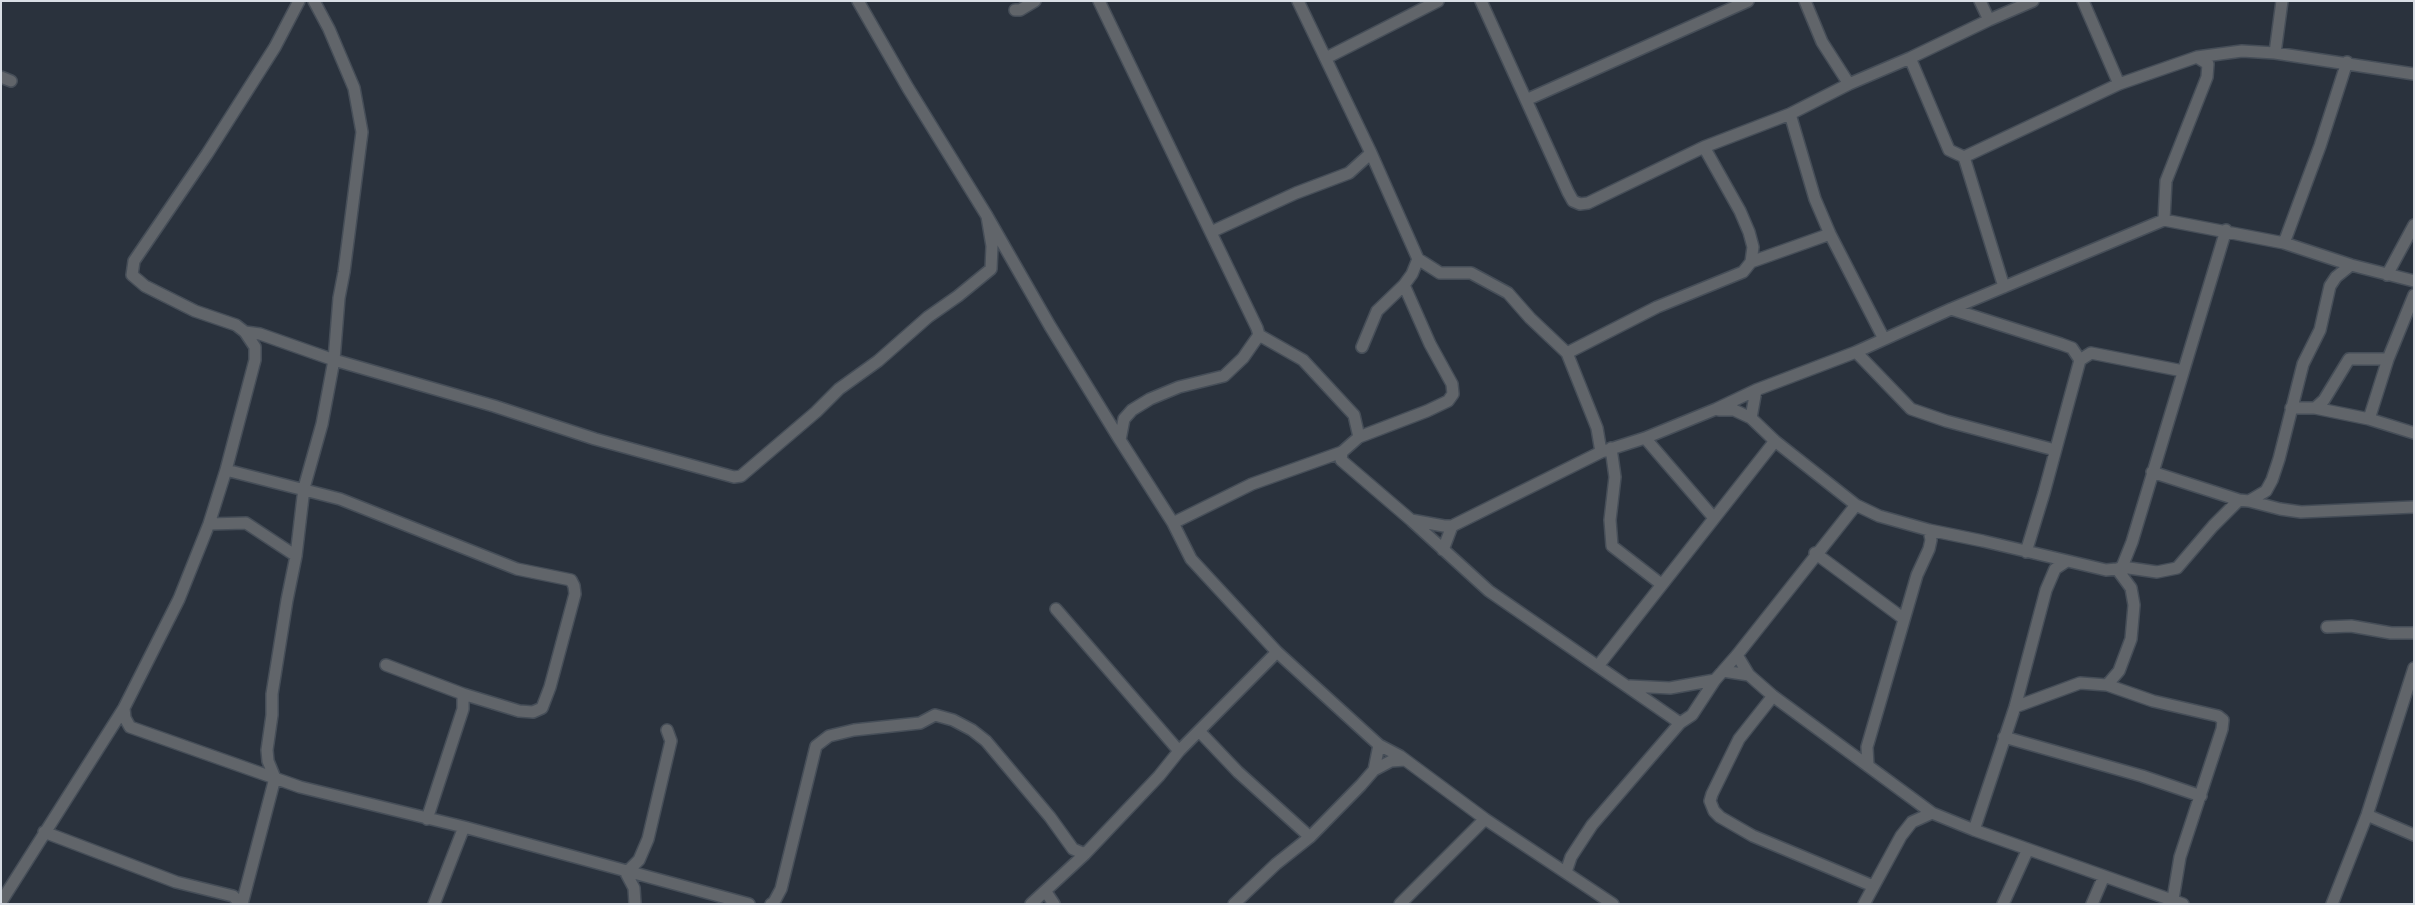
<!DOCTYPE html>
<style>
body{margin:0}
#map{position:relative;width:2415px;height:905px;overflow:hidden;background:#2a323d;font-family:Lora,serif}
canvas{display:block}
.frame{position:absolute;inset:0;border:2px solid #d9dee5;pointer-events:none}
</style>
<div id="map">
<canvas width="2415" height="905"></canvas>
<div class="frame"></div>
</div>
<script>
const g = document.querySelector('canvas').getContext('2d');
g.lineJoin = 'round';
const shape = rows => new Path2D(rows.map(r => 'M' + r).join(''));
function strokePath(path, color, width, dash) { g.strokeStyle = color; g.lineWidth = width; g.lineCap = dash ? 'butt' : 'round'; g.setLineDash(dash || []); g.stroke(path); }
const minor = shape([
 [858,1,908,88,987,216,1050,326,1120,440],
 [1099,1,1257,328,1259,335,1243,358,1224,376,1179,387,1150,399,1132,410,1124,419,1120,440,1173,523,1191,559,1277,652,1379,745,1374,770,1361,785,1310,837,1276,864,1234,904],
 [1298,1,1371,153,1418,259,1440,273,1471,273,1508,293,1530,318,1567,353,1597,428,1601,452],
 [1481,1,1568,192,1573,201,1580,204,1588,203,1704,147,1790,114,1849,84,1910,58,1989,20,2033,1],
 [1805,1,1822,42,1849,84],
 [1980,1,1989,20],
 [2083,1,2119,84],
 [1015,10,1020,10,1035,1],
 [2275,53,2282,1],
 [1326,58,1438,1],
 [1910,58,1949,150,1964,157,2119,84,2197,57,2242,51,2275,53,2414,74],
 [1,77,11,81],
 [1526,100,1748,1],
 [1790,114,1815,199,1830,234,1884,339],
 [1964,157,2004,287],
 [2164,220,2166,181,2207,77,2208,64,2197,57],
 [1211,232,1296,193,1349,173,1371,153],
 [2284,243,2320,146,2347,62],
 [1751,262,1830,234],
 [2387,275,2414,225],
 [1404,285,1430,344,1452,384,1453,394,1448,401,1427,411,1359,437,1342,452,1341,460,1411,520,1444,526,1452,526,1601,452,1645,438,1716,409,1756,390,1856,352,1951,309,2164,220,2284,243,2351,265,2414,281],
 [1951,309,2061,344,2072,348,2080,360],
 [245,332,260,334,334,360,494,406,595,439,734,477,741,476,816,412,839,389,878,361,928,317,958,296,991,269,992,246,987,216],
 [1259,335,1303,360,1354,415,1359,437],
 [1362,347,1377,311,1404,285,1412,274,1418,259],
 [1856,352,1911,409,1946,421,2055,450],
 [1567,353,1657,307,1743,272,1751,262,1753,247,1749,232,1740,211,1704,147],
 [2291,408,2315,408,2369,419,2414,433],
 [2315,408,2324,400,2349,359,2388,359],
 [1719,410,1734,410,1751,418,1775,441,1856,505,1879,516,1929,530,1983,541,2106,570,2117,569,2122,567,2132,542,2226,230],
 [1751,418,1756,390],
 [2369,419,2388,359,2414,295],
 [1645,438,1714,518],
 [1611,448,1615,477,1610,520,1612,546,1661,584],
 [226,470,340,499,517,569,571,580,574,586,575,594,550,687,542,708,533,712,519,711,463,694,386,665],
 [2152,472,2239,500,2249,501,2266,491,2272,480,2279,459,2303,364,2320,330,2330,286,2336,277,2351,265],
 [2249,501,2280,509,2301,512,2414,507],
 [1412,521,1489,591,1680,723],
 [1173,523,1252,484,1342,452],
 [209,524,246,523,296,556],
 [1443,550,1452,526],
 [2026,552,2044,493,2080,360,2091,353,2183,371],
 [1815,553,1904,619],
 [2122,567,2157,572,2177,568,2213,526,2239,500],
 [1056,609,1179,751],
 [2327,627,2351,626,2391,633,2414,633],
 [1737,655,1749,675,1773,696,1932,813,1974,830,2183,904],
 [1598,666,1775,441],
 [1723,671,1749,675],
 [2107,685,2153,701,2218,716,2223,720,2222,729,2180,857,2173,899],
 [1630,686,1670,688,1715,680],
 [1773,696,1739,739,1712,794,1710,801,1714,811,1720,817,1753,836,1873,886],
 [2015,707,2080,683,2107,685,2119,671,2131,639,2134,605,2131,588,2117,569],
 [124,708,125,718,130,727,300,787,464,827,749,904],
 [1199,731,1238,772,1310,837],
 [2004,737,2142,776,2201,796],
 [1379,745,1400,756,1485,819,1613,904],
 [1868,766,1867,747,1917,575,1929,549,1931,540,1929,530],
 [1374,770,1391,761,1405,760],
 [2367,815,2414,835],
 [427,819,463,709,463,694],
 [1974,830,2015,707,2046,590,2055,569,2067,561],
 [44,832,176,882,233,896,241,904],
 [1566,872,1571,857,1592,825,1680,723,1692,715,1715,680,1737,655,1856,505],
 [1046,892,1054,904],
 [1,902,124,708,179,599,209,524,226,470,255,360,255,347,245,332,236,325,195,311,145,286,132,275,134,261,207,154,275,47,299,1],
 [242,904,275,778,268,761,267,750,272,715,272,694,287,600,296,556,304,488,322,424,334,360,339,298,344,272,362,132,354,88,329,29,314,1],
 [434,904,464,827],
 [635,904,634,888,626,873,639,860,648,839,671,741,667,730],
 [771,904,774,902,781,889,816,746,829,736,854,730,920,723,935,715,953,720,972,730,986,741,1050,817,1073,849,1085,854],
 [1031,904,1085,854,1159,776,1179,751,1277,652],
 [1400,904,1485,819],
 [1864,904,1901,836,1912,822,1932,813],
 [2003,904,2028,849],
 [2092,904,2104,876],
 [2332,904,2367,815,2414,668]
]);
strokePath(minor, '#464e58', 14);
strokePath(minor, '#61656a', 11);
</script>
